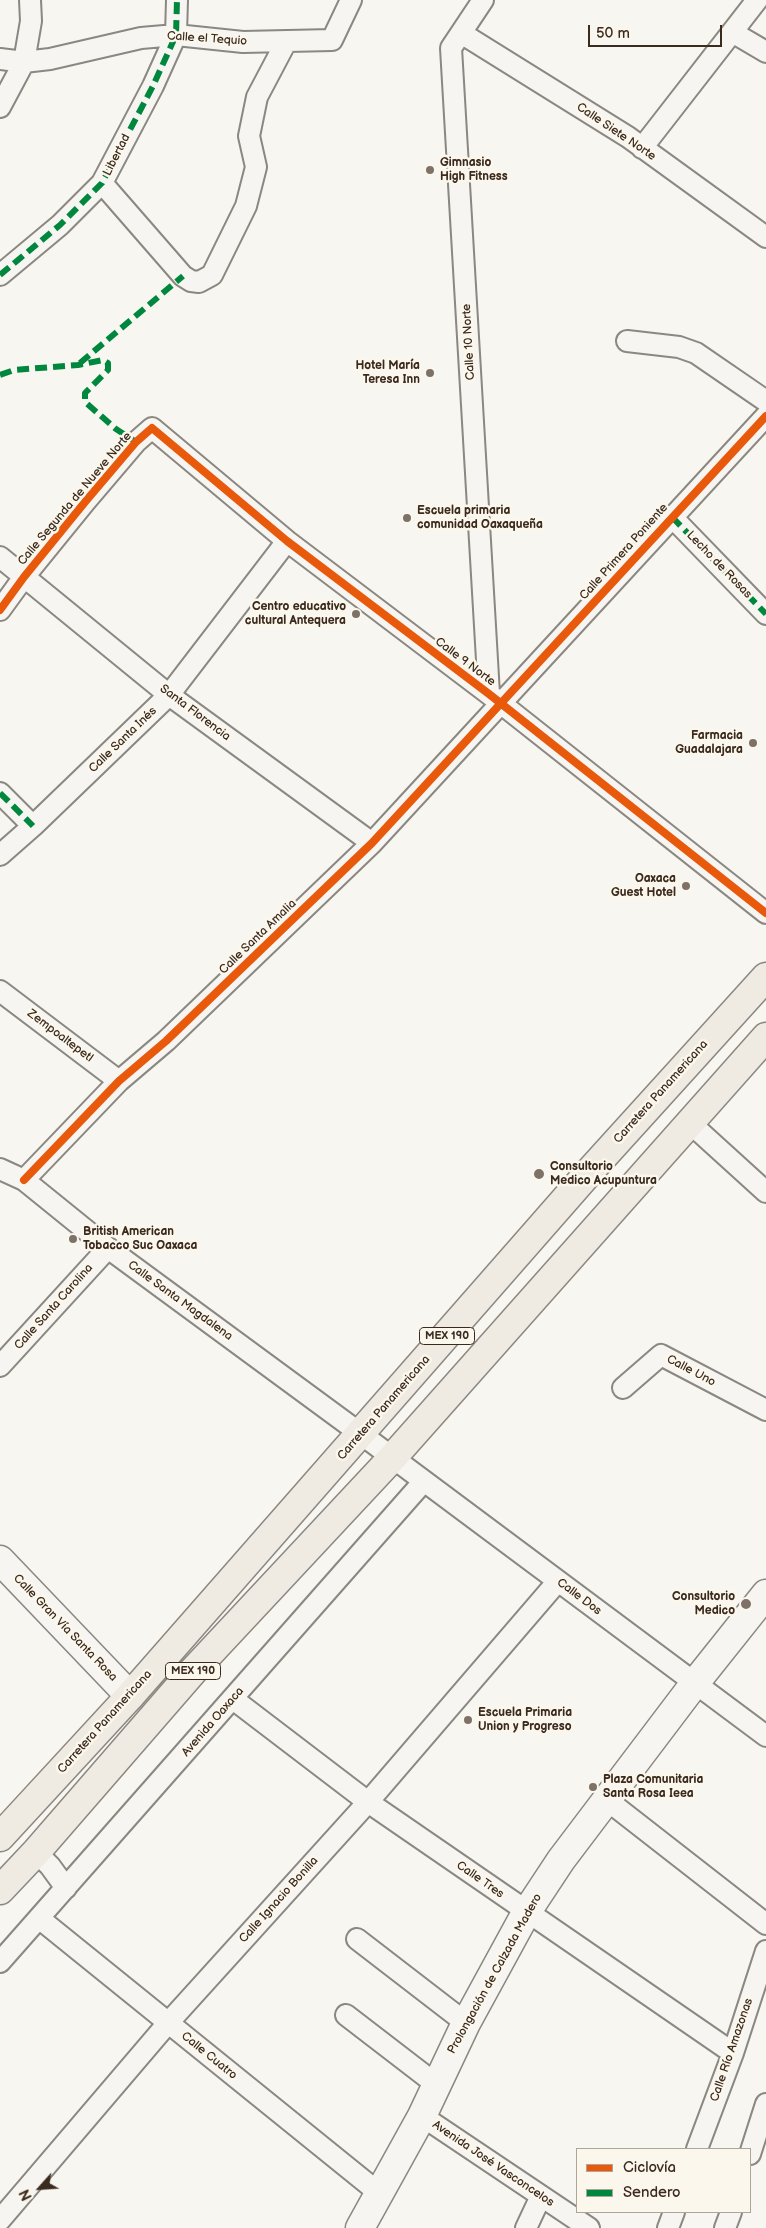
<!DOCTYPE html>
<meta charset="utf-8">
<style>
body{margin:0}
#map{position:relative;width:766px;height:2228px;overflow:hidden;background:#f8f6f0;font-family:"Balsamiq Sans",sans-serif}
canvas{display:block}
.legend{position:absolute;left:576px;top:2148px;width:175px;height:65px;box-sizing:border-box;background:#fbf7ec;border:1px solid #aea59a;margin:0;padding:6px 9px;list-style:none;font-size:15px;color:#3b2a1e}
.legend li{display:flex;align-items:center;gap:10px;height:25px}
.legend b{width:25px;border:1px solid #aea59a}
.north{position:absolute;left:15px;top:2163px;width:50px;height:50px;-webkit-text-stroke:4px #fbf7ec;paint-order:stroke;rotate:244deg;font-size:14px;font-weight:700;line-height:20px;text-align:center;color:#3b2a1e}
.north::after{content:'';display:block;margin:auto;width:18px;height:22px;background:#3b2a1e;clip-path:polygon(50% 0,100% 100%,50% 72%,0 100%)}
.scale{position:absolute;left:588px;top:25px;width:134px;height:22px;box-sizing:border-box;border:2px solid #3b2a1e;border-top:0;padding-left:6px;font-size:15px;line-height:18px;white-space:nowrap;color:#3b2a1e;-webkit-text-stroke:4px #fbf7ec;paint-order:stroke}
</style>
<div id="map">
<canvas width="766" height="2228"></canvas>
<ul class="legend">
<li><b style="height:6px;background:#e8590c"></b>Ciclovía</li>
<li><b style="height:6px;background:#00873e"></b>Sendero</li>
</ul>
<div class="north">N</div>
<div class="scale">50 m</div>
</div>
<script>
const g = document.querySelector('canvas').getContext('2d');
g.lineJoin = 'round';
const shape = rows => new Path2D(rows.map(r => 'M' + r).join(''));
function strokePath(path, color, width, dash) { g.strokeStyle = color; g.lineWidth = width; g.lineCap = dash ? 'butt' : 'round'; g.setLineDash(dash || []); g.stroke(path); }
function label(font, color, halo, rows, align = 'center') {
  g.font = font + ' "Balsamiq Sans",sans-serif'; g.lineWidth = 5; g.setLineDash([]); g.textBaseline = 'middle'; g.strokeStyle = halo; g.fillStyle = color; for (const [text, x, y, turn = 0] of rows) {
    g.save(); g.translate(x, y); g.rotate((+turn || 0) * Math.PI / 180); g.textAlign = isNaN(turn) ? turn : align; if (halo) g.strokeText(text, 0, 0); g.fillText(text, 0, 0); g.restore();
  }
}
const street = shape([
 [483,0,451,48,489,694],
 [732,32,766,52],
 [461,33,628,137,766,237],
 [0,59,24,62,50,59,141,38,176,35,243,42,332,40,351,0],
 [0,107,24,62,31,21,30,0],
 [642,148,757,0],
 [102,183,183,276,191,281,199,282,212,275,246,206,256,167,249,136,257,97,286,42],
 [0,275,60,225,102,183,153,86,176,35,177,0],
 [627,341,679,347,696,353,766,401],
 [672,517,766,614],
 [0,557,169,695,372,843],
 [0,610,24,577,85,502,136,442,152,428,287,541,489,694,766,913],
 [0,793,33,826],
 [0,855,33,826,169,695,287,541],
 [0,991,119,1081],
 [690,1123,766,1192],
 [0,1169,24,1180,108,1248,361,1434,766,1736],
 [24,1180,119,1081,166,1041,372,843,766,416],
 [0,1366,108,1248],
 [623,1388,661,1355,766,1410],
 [233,1699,368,1802,733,2053],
 [607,1800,766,1924],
 [36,1852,50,1866,66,1888],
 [40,1919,379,2193],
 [357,1939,466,2023],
 [0,1962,424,1481],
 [346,2015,437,2085],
 [422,2116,589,2228],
 [697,2149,733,2053,766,1951],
 [750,2154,766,2104],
 [0,2220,168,2023,368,1802,558,1581],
 [526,2228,541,2196],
 [668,2228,674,2212],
 [725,2228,731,2212]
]);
const secondary = shape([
 [0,1560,130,1696],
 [360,2228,422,2116,466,2023,526,1913,561,1860,695,1683,766,1594]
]);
const highway = shape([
 [0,1837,130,1696,591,1170,766,977],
 [0,1890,36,1852,194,1670,393,1457,766,1037]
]);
strokePath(street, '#8b8781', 24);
strokePath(secondary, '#8b8781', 31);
strokePath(highway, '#8b8781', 31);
strokePath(street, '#f6f5f1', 20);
strokePath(secondary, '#f6f5f1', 28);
strokePath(highway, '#efeae2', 28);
strokePath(shape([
 [0,275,60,225,102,183,153,86,176,35,177,0],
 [80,363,183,276],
 [0,375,14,370,78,365,103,360,108,363,108,370,85,393,85,402,116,429,136,442],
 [672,517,766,614],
 [0,793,33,826]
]), '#00873e', 6, [12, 6]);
strokePath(shape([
 [0,610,24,577,85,502,136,442,152,428,287,541,489,694,766,913],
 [24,1180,119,1081,166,1041,372,843,766,416]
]), '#e8590c', 8);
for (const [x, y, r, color] of [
 [430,170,5,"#7d7168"],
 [430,373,5,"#7d7168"],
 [407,518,5,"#7d7168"],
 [356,614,5,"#7d7168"],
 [753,743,5,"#7d7168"],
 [686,886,5,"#7d7168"],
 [539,1174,6,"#7d7168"],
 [73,1239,5,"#7d7168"],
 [746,1604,6,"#7d7168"],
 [468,1720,5,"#7d7168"],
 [593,1787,5,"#7d7168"]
]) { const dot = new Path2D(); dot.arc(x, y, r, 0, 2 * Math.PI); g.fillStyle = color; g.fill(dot); strokePath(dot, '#fbf7ec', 2); }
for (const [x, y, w] of [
 [447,1336,55],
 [193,1671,55]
]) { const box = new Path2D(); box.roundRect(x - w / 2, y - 8.5, w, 17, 4); g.fillStyle = '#fbf7ec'; g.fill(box); strokePath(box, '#3b2a1e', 1); }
label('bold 11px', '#3b2a1e', null, [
 ["MEX 190",447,1336],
 ["MEX 190",193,1671]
]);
label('12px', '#3b2a1e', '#fbf7ec', [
 ["Calle el Tequio",207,39,4],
 ["Calle Siete Norte",616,132,34],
 ["Libertad",117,155,-63],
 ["Calle 10 Norte",469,342,-93],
 ["Calle Segunda de Nueve Norte",75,499,-50],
 ["Calle Primera Poniente",624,552,-48],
 ["Lecho de Rosas",719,565,46],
 ["Calle 9 Norte",465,662,37],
 ["Santa Florencia",195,713,37],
 ["Calle Santa Inés",123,740,-44],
 ["Calle Santa Amalia",258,937,-44],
 ["Zempoaltepetl",60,1036,37],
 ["Carretera Panamericana",661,1092,-48],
 ["Calle Santa Magdalena",180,1301,36],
 ["Calle Santa Carolina",54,1307,-48],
 ["Calle Uno",691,1371,28],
 ["Carretera Panamericana",384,1408,-49],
 ["Calle Dos",579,1597,37],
 ["Calle Gran Vía Santa Rosa",65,1628,46],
 ["Carretera Panamericana",105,1722,-48],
 ["Avenida Oaxaca",213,1722,-49],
 ["Calle Tres",480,1880,35],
 ["Calle Ignacio Bonilla",279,1900,-48],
 ["Prolongación de Calzada Madero",495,1974,-61],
 ["Calle Río Amazonas",732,2050,-71],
 ["Calle Cuatro",209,2056,39],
 ["Avenida José Vasconcelos",493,2164,34]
]);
label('bold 12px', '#3b2a1e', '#fbf7ec', [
 ["Gimnasio",440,163],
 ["High Fitness",440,177],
 ["Hotel María",420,366,"right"],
 ["Teresa Inn",420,380,"right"],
 ["Escuela primaria",417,511],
 ["comunidad Oaxaqueña",417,525],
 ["Centro educativo",346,607,"right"],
 ["cultural Antequera",346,621,"right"],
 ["Farmacia",743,736,"right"],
 ["Guadalajara",743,750,"right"],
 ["Oaxaca",676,879,"right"],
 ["Guest Hotel",676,893,"right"],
 ["Consultorio",550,1167],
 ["Medico Acupuntura",550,1181],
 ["British American",83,1232],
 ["Tobacco Suc Oaxaca",83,1246],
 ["Consultorio",735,1597,"right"],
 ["Medico",735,1611,"right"],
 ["Escuela Primaria",478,1713],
 ["Union y Progreso",478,1727],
 ["Plaza Comunitaria",603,1780],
 ["Santa Rosa Ieea",603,1794]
], 'left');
</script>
